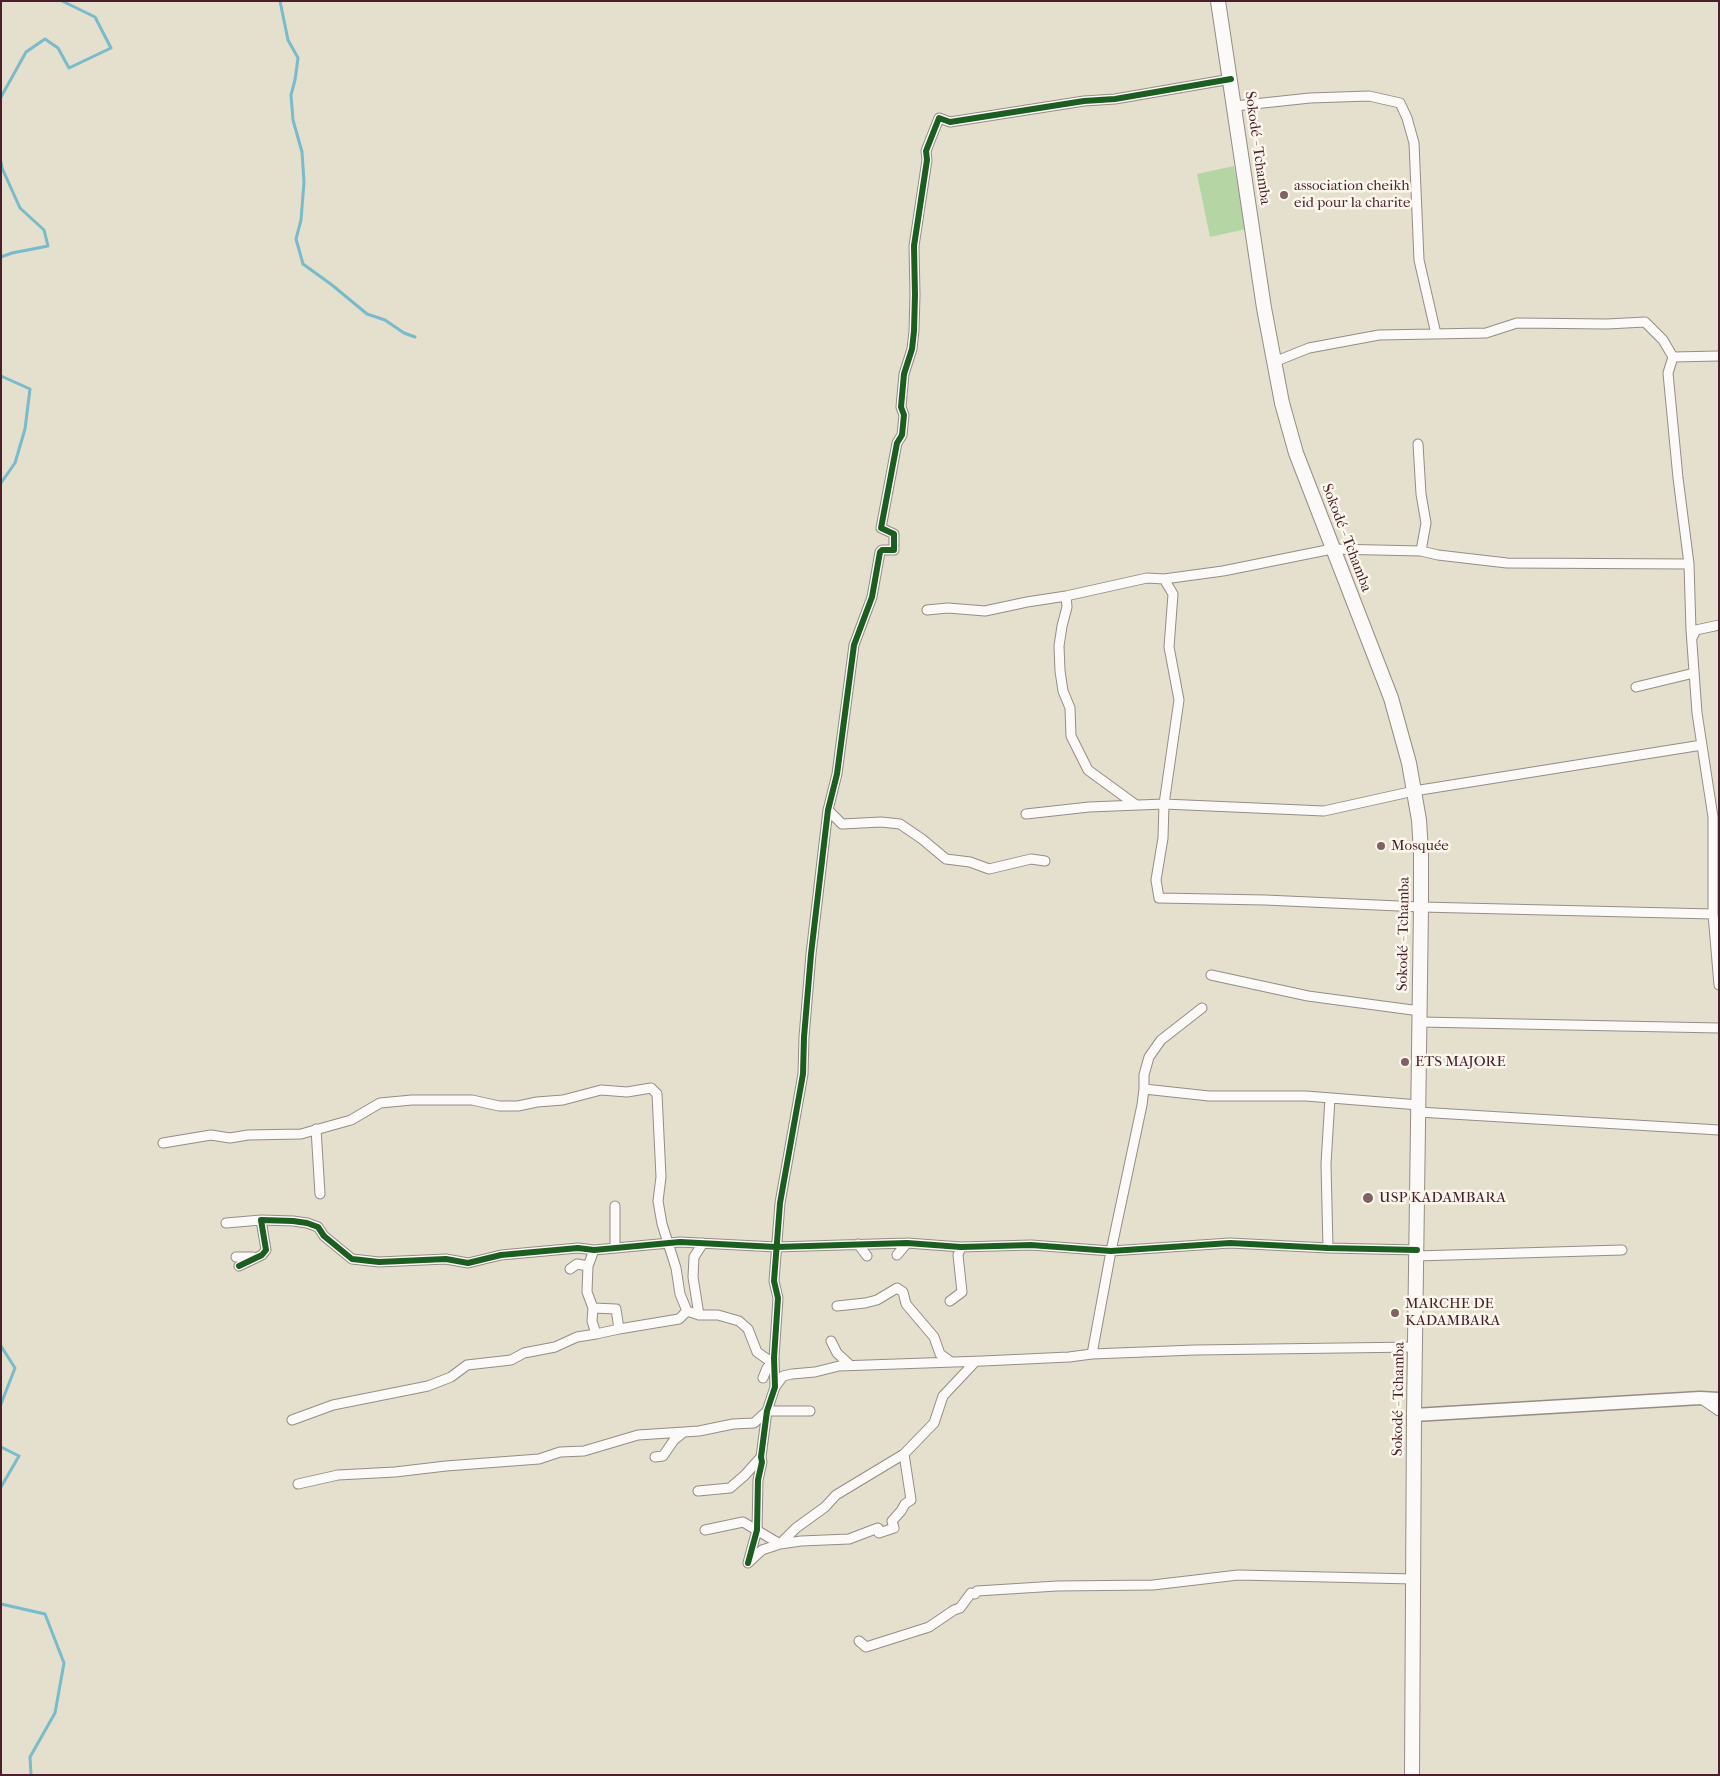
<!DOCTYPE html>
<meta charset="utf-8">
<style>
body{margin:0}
#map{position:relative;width:1720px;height:1776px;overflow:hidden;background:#e5dfce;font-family:"IM FELL French Canon",serif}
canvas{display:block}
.frame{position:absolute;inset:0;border:2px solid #4a1f2b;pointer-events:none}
</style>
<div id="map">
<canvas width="1720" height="1776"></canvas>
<div class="frame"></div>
</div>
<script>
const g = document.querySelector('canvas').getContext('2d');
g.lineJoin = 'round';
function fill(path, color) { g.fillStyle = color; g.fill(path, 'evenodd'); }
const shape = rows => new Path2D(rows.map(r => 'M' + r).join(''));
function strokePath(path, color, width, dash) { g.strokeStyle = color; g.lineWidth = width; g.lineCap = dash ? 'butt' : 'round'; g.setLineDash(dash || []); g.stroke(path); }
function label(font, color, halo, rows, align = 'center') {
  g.font = font + ' "IM FELL French Canon",serif'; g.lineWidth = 5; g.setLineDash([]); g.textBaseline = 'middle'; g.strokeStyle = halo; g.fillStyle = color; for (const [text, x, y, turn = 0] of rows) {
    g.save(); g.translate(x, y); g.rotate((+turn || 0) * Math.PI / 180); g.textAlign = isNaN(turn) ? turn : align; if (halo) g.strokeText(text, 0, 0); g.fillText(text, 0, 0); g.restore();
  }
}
fill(shape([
 [1234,166,1246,229,1210,237,1197,174]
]), '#b5d5a5');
strokePath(shape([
 [280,1,288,40,298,58,295,80,291,95,293,120,302,152,304,182,301,220,296,239,303,264,332,285,367,314,385,320,404,333,415,337],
 [1,97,26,52,45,39,58,48,69,68,111,48,95,17,62,1],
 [1,162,2,168,20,208,44,230,48,246,12,253,1,257],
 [1,376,30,389,25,429,15,463,1,483],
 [1,1346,15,1368,1,1404],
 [1,1447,19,1456,1,1487],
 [1,1604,45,1614,64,1663,55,1713,30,1757,31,1775]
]), '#78bbca', 3);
const minor = shape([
 [1235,106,1310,98,1369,96,1400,103,1407,118,1414,143,1419,260,1436,334],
 [1673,357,1719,356],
 [1274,362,1309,348,1379,335,1486,333,1517,323,1607,324,1645,322,1663,340,1673,357,1668,373,1678,478,1689,564,1691,630,1697,713,1713,817,1713,914,1719,985],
 [1418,444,1421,494,1426,523,1421,551],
 [1164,579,1223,571,1332,549,1421,551,1438,555,1507,563,1689,564],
 [1066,596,1067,607,1062,626,1059,646,1060,671,1063,691,1070,708,1071,736,1088,770,1136,805],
 [927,610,948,608,985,611,1027,602,1066,596,1147,578,1164,579,1173,594,1169,647,1179,700,1164,804,1163,838,1156,880,1159,898,1265,900,1421,907,1713,914],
 [1692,638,1696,630,1719,625],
 [1636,687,1694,673],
 [828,810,842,824,881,822,900,824,922,839,946,859,970,862,989,869,1031,859,1045,861],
 [1026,814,1089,807,1164,804,1324,811,1414,791,1702,745],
 [1211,975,1308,996,1420,1011],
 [1420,1022,1719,1028],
 [1144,1089,1144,1075,1149,1057,1161,1040,1202,1008],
 [1418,1112,1719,1130],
 [316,1129,320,1194],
 [163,1143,211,1135,230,1138,248,1135,301,1134,351,1120,380,1103,412,1100,472,1100,499,1106,518,1106,537,1102,563,1100,601,1090,627,1092,651,1088,657,1094,661,1177,658,1201,662,1224,676,1268,680,1294,687,1311,699,1315,718,1315,739,1321,748,1329,757,1352,774,1364,767,1368,763,1378],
 [615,1206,615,1248],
 [226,1223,261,1220],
 [858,1244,867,1256],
 [1328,1248,1326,1164,1330,1098],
 [897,1255,907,1243],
 [1416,1256,1622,1250],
 [236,1257,253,1257],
 [239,1266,262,1255,266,1250,261,1220,293,1221,307,1223,318,1227,324,1236,352,1259,379,1262,446,1259,468,1263,501,1255,578,1248,594,1250,680,1242,776,1247,907,1243,961,1247,1031,1245,1111,1251,1230,1243,1328,1248,1417,1250],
 [570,1269,577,1264,588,1266],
 [950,1301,962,1292,958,1255,961,1247],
 [837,1306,865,1303,877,1300,897,1288,903,1292,906,1304,934,1337,940,1354,951,1362],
 [593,1308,587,1292,588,1266,594,1250],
 [699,1315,693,1277,694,1257,703,1243],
 [596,1334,619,1329],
 [831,1341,837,1353,850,1365],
 [1092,1354,1111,1251,1142,1105,1144,1089,1209,1096,1306,1096,1419,1105],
 [775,1387,783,1376,792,1374,815,1372,839,1366,983,1361,1069,1357,1092,1354,1195,1350,1415,1347],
 [1700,1398,1719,1411],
 [292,1420,333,1405,428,1386,451,1377,467,1365,511,1360,524,1353,555,1347,577,1337,596,1334,592,1321,593,1308,616,1309,619,1329,679,1319,687,1311],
 [655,1457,663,1456,674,1440,684,1432,699,1431,733,1424,754,1423,767,1411,810,1411],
 [298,1484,338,1475,395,1472,446,1466,539,1459,560,1452,584,1451,638,1435,684,1432],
 [698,1491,730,1488,745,1475,761,1457],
 [705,1530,743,1522,780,1544,801,1541,849,1539,878,1528,879,1533,894,1528,892,1521,901,1511,905,1504,911,1500,904,1454,934,1423,943,1396,975,1362],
 [748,1563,757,1530,758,1480,762,1462,761,1457,767,1411,775,1387,774,1358,778,1298,774,1281,780,1203,803,1074,804,1037,811,954,828,810,837,774,854,645,872,597,880,552,882,550,894,550,894,534,881,528,897,443,902,435,904,415,901,407,904,374,912,349,914,331,915,295,914,246,927,160,926,151,939,118,950,122,1084,101,1115,99,1231,79],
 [748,1563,762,1550,780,1544,796,1528,825,1507,836,1495,904,1454],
 [859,1641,866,1647,929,1627,954,1610,960,1608,971,1593,975,1594,977,1591,1057,1586,1153,1585,1238,1575,1414,1579]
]);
const secondary = shape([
 [1414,1415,1700,1398,1719,1399]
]);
const primary = shape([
 [1218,1,1264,308,1282,403,1296,453,1391,698,1409,763,1419,820,1421,852,1421,907,1414,1415,1412,1775]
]);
strokePath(minor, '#968c86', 11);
strokePath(secondary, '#968c86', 15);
strokePath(primary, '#968c86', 16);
strokePath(minor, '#fbfaf8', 9);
strokePath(secondary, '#fbfaf8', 12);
strokePath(primary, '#fbfaf8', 14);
strokePath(shape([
 [239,1266,262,1255,266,1250,261,1220,293,1221,307,1223,318,1227,324,1236,352,1259,379,1262,446,1259,468,1263,501,1255,578,1248,594,1250,680,1242,776,1247,907,1243,961,1247,1031,1245,1111,1251,1230,1243,1328,1248,1417,1250],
 [748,1563,757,1530,758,1480,762,1462,761,1457,767,1411,775,1387,774,1358,778,1298,774,1281,780,1203,803,1074,804,1037,811,954,828,810,837,774,854,645,872,597,880,552,882,550,894,550,894,534,881,528,897,443,902,435,904,415,901,407,904,374,912,349,914,331,915,295,914,246,927,160,926,151,939,118,950,122,1084,101,1115,99,1231,79]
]), '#1b5e20', 6);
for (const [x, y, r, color] of [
 [1284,195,5,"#806264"],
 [1381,846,5,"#806264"],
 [1405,1062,5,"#806264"],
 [1368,1198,6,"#806264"],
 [1395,1313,5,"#806264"]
]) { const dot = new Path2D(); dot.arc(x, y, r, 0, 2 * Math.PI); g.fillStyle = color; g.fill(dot); strokePath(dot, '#fbf7ec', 2); }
label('15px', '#4a1f2b', '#fbf7ec', [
 ["Sokodé - Tchamba",1257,148,82],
 ["Sokodé - Tchamba",1346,538,69],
 ["Sokodé - Tchamba",1404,934,-89],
 ["Sokodé - Tchamba",1399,1399,-89]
]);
label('15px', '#4a1f2b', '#fbf7ec', [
 ["association cheikh",1294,186],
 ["eid pour la charite",1294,203],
 ["Mosquée",1391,846],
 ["ETS MAJORE",1415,1062],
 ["USP KADAMBARA",1379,1198],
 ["MARCHE DE",1405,1304],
 ["KADAMBARA",1405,1321]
], 'left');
</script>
